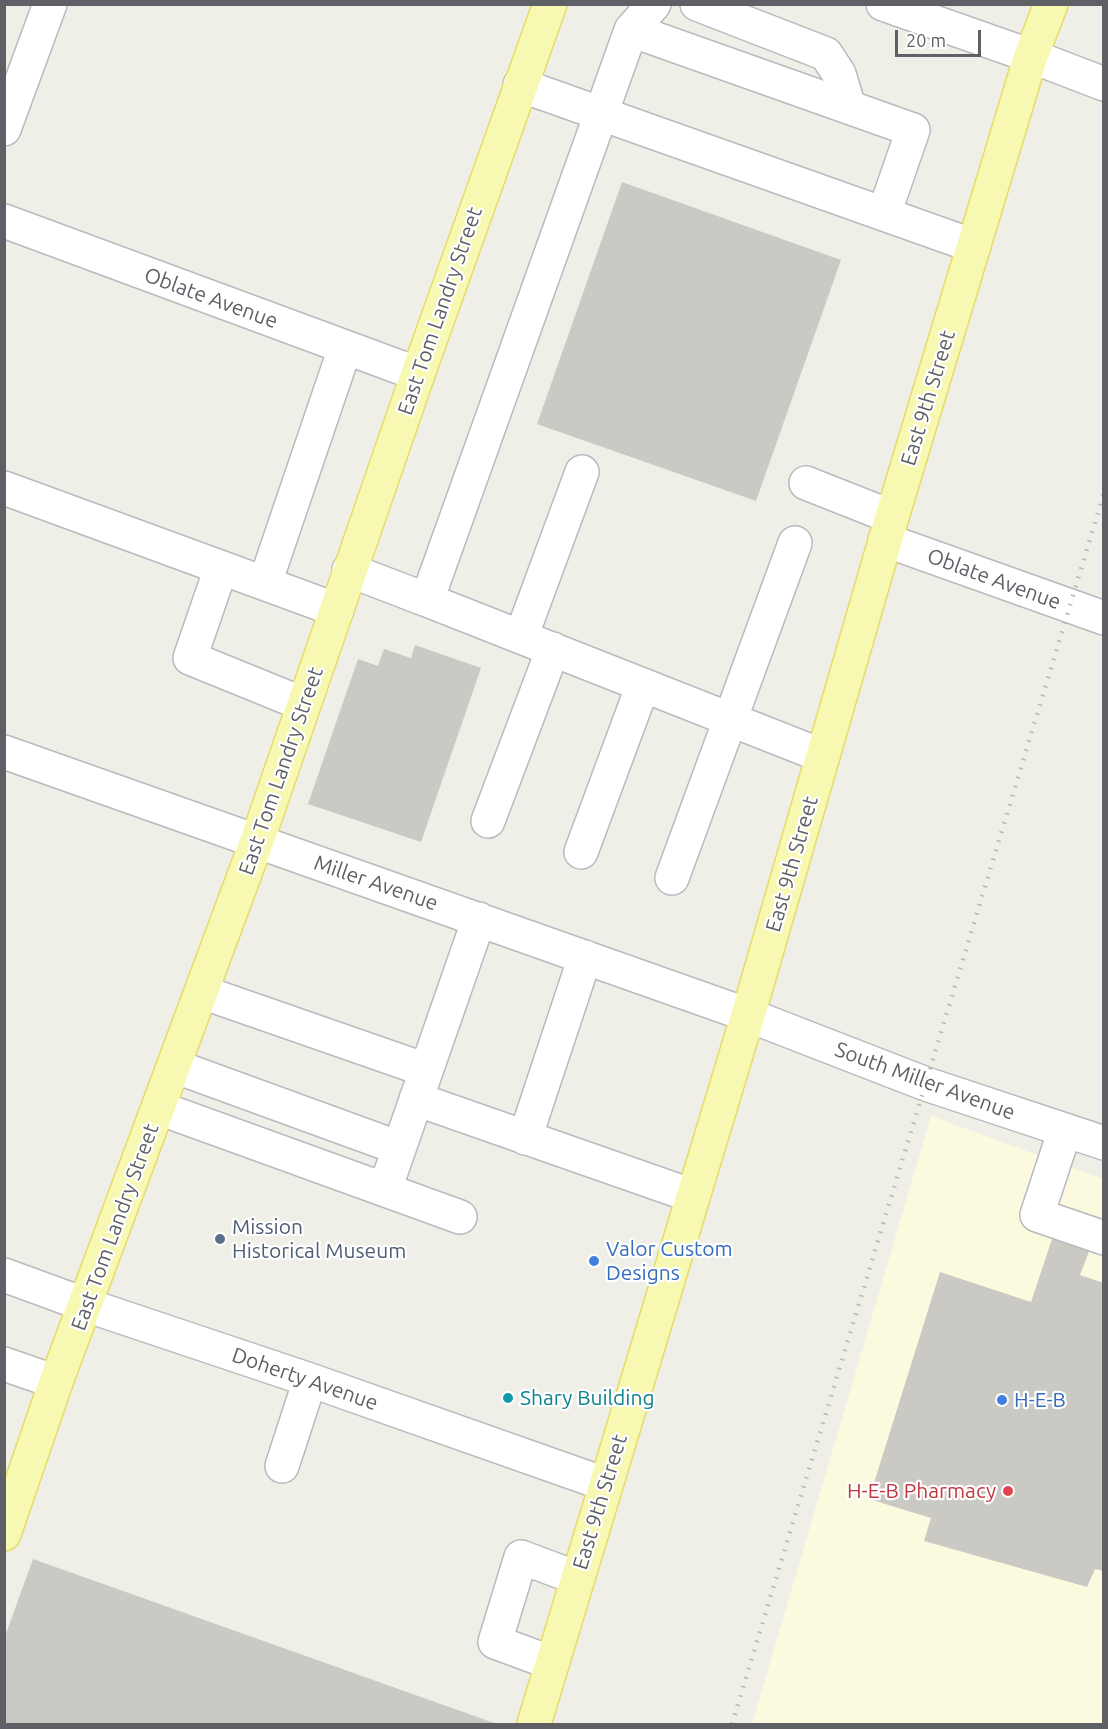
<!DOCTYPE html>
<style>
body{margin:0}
#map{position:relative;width:1108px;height:1729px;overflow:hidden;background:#efefe7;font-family:Ubuntu,sans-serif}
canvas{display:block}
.frame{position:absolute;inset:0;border:6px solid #5e6066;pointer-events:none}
.scale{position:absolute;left:895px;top:30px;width:86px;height:27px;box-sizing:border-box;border:3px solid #5e6066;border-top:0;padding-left:8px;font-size:18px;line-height:21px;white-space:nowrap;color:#5e6066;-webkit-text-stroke:4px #fff;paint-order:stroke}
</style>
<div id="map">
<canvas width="1108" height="1729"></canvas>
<div class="frame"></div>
<div class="scale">20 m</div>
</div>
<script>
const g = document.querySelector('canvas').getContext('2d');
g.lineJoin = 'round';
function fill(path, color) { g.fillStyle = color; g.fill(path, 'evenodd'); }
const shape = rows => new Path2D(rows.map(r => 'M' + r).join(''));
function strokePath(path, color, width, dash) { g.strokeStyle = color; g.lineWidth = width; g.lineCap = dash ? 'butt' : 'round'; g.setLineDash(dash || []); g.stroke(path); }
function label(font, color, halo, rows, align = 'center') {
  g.font = font + ' Ubuntu,sans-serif'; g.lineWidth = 4.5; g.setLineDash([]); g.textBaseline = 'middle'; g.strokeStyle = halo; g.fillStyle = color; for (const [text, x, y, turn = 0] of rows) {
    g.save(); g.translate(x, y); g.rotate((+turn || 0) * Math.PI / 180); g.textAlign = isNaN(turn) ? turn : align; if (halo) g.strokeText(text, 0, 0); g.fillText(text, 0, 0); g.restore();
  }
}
fill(shape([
 [931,1116,1103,1179,1103,1724,752,1724]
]), '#fbfadf');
fill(shape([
 [622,182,841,260,756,501,537,424],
 [415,645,481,668,421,842,308,804,358,659,378,666,384,649,411,658],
 [1053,1236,1090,1249,1080,1275,1104,1283,1104,1571,1095,1569,1087,1587,924,1541,931,1518,869,1499,940,1272,1031,1302],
 [33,1559,497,1724,4,1724,4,1639]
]), '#cbc9c4');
const minor = shape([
 [697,4,826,54,839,74,849,107],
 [883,4,1031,56,1104,84],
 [631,30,654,4],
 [520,85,974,246],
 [4,129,50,4],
 [4,221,418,374],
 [806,483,892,517],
 [4,488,337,610],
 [885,540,1104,618],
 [221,568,190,658,303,704],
 [349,570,427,600,631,30,913,130,884,214],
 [265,583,345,348],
 [427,600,823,756],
 [521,637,582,472],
 [4,752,748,1015,926,1084,1104,1143],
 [488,821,553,649],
 [581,852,643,685],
 [672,878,795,543],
 [202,992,426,1070],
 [174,1066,399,1148],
 [416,1099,693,1196],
 [159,1108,460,1217],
 [1065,1130,1037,1215,1104,1238],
 [525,1138,585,957],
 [385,1189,479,919],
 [4,1275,86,1305,310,1380,605,1484],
 [4,1364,56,1382],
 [282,1466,310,1380],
 [552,1663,495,1642,521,1557,577,1578]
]);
const major = shape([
 [4,1534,56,1382,257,841,418,374,550,4],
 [534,1724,748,1015,892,517,1031,56,1051,4]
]);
strokePath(minor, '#b9babf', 36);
strokePath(major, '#e7db68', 36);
strokePath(minor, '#fff', 33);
strokePath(major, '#f7f9b2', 33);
strokePath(shape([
 [732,1724,1104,493]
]), '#b6b7b7', 4.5, [1.5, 8]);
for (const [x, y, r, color] of [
 [220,1239,6,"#5c6f8a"],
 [594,1261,6,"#3f7fe0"],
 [508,1398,6,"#0f9aa8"],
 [1002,1400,6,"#3f7fe0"],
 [1008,1491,6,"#e0444e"]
]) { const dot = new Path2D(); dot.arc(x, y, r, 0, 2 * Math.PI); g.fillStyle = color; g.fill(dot); strokePath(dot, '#fff', 2); }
label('21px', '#5e6066', '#fff', [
 ["Oblate Avenue",211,298,20],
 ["East Tom Landry Street",440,311,-71],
 ["East 9th Street",928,398,-73],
 ["Oblate Avenue",994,579,20],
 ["East Tom Landry Street",281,771,-71],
 ["East 9th Street",792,864,-74],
 ["Miller Avenue",376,883,19],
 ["South Miller Avenue",925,1081,20],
 ["East Tom Landry Street",115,1227,-70],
 ["Doherty Avenue",305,1379,19],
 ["East 9th Street",600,1502,-73]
]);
label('21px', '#4e5e75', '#fff', [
 ["Mission",232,1227],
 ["Historical Museum",232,1251]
], 'left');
label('21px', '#366cbe', '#fff', [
 ["Valor Custom",606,1249],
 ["Designs",606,1273],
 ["H-E-B",1014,1400]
], 'left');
label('21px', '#0d838f', '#fff', [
 ["Shary Building",520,1398]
], 'left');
label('21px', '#be3a42', '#fff', [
 ["H-E-B Pharmacy",996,1491]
], 'right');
</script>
